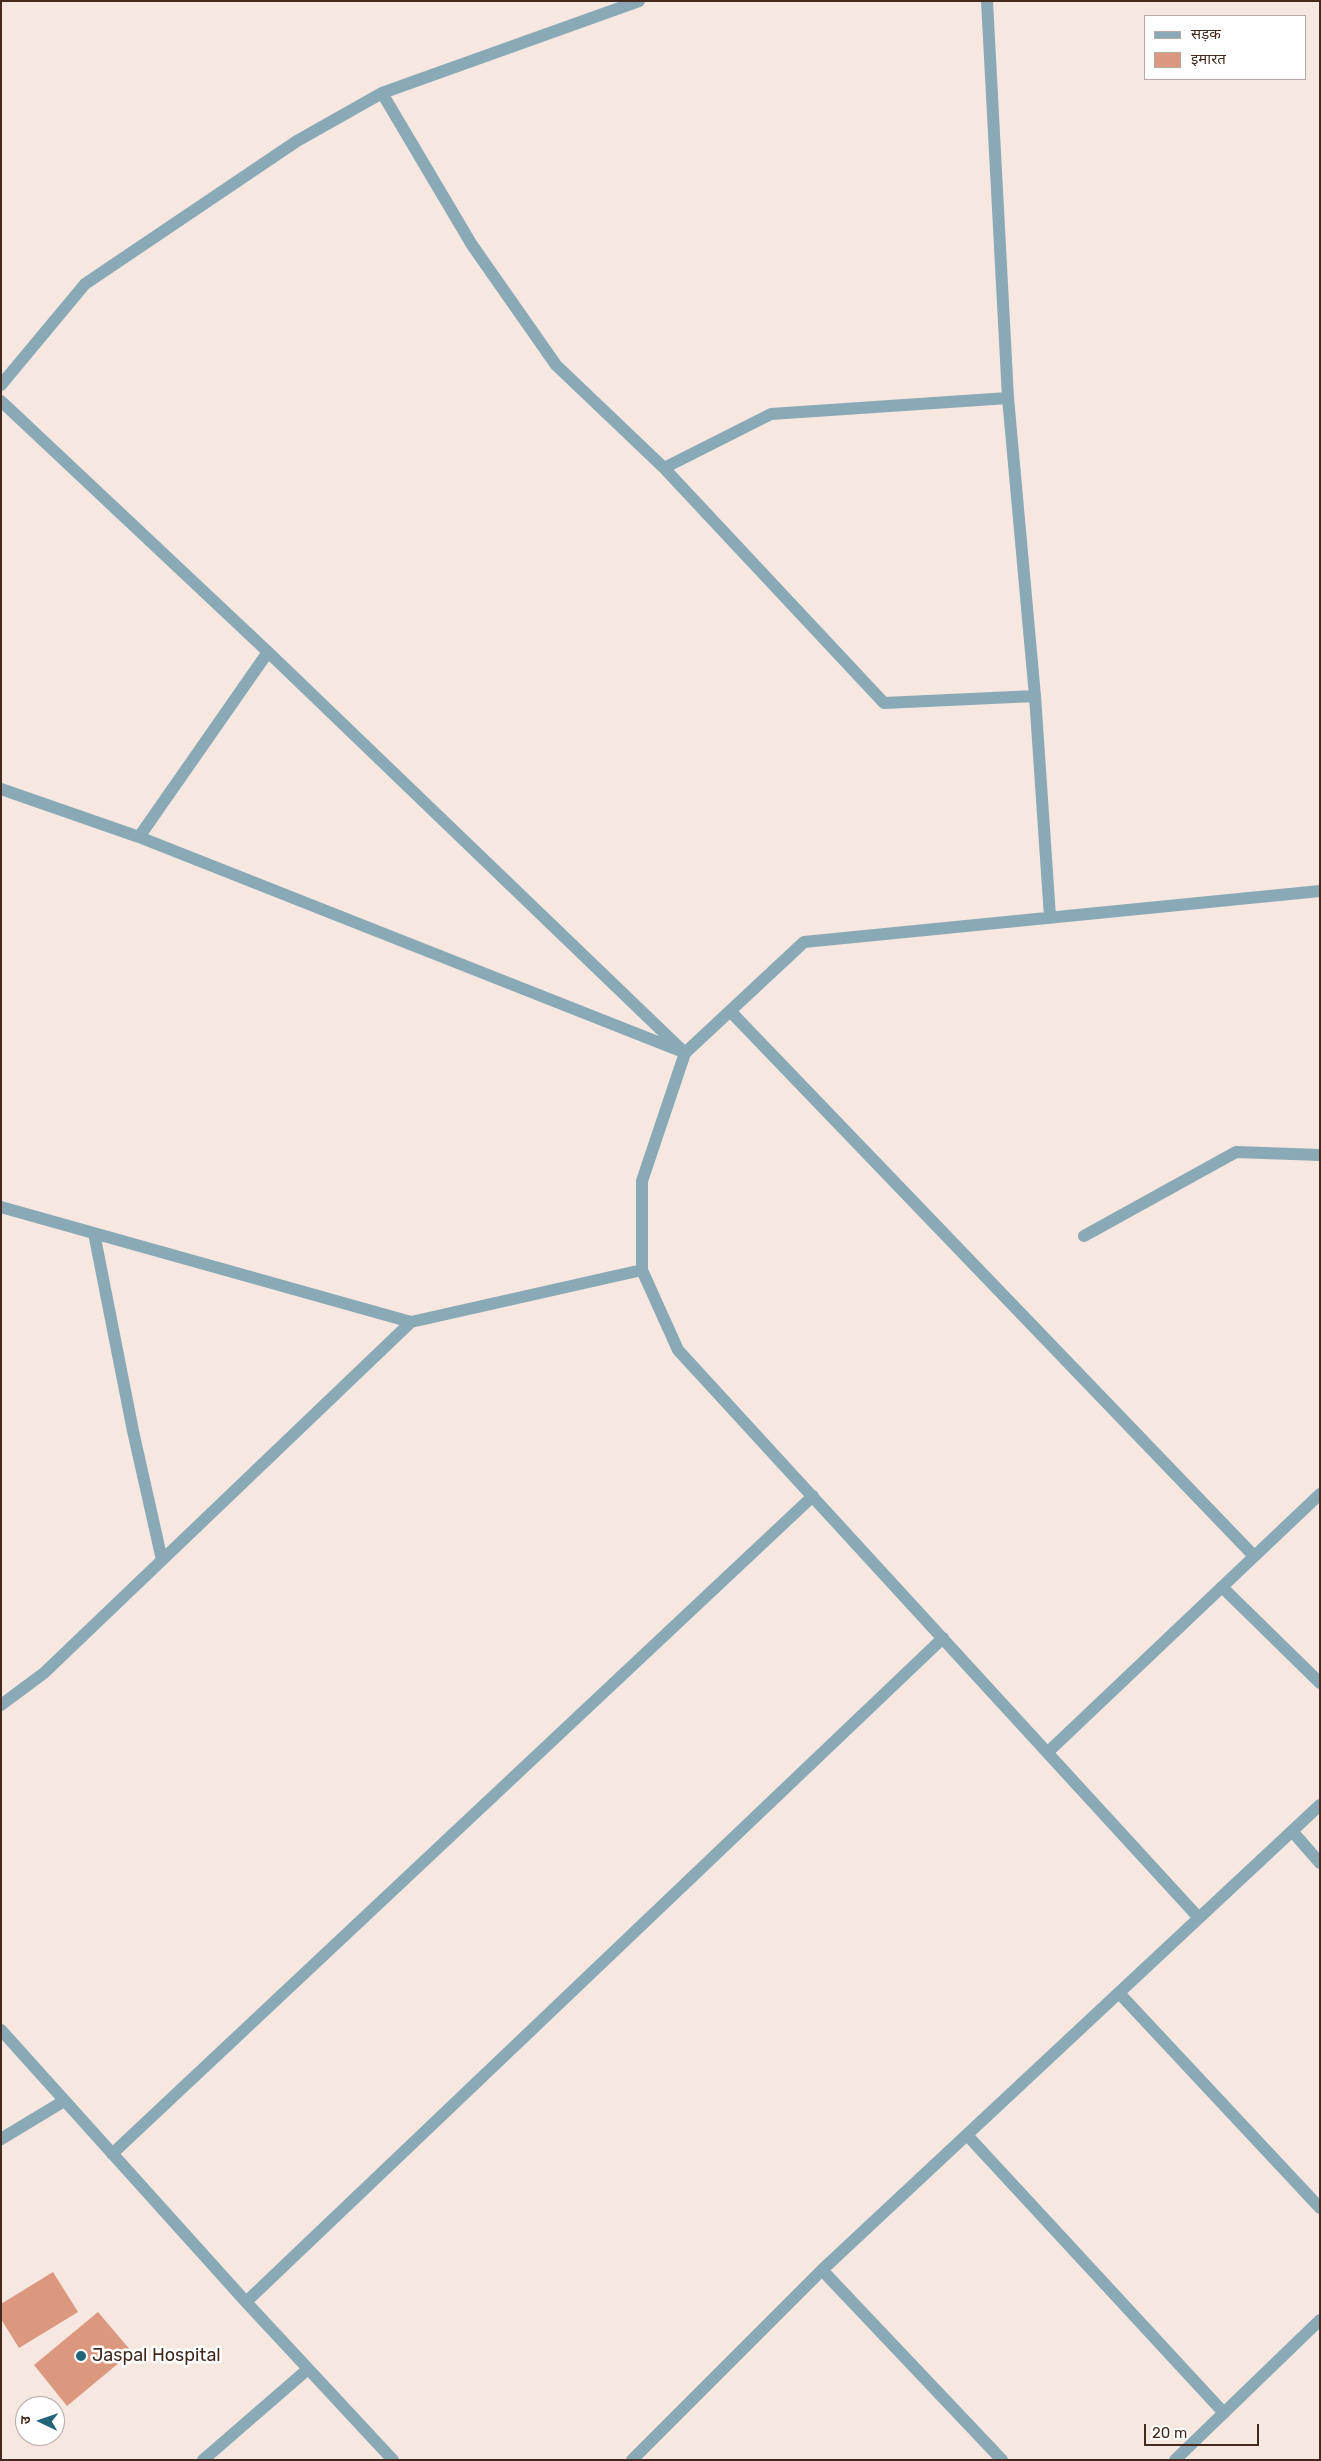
<!DOCTYPE html>
<meta charset="utf-8">
<style>
body{margin:0}
#map{position:relative;width:1321px;height:2461px;overflow:hidden;background:#f6e7e1;font-family:Rubik,"Noto Sans Devanagari",sans-serif}
canvas{display:block}
.frame{position:absolute;inset:0;border:2px solid #44291f;pointer-events:none}
.legend{position:absolute;left:1144px;top:15px;width:162px;height:65px;box-sizing:border-box;background:#fff;border:1px solid #b4a9a5;margin:0;padding:6px 9px;list-style:none;font-size:15px;color:#44291f}
.legend li{display:flex;align-items:center;gap:10px;height:25px}
.legend b{width:25px;border:1px solid #b4a9a5}
.north{position:absolute;left:15px;top:2396px;width:50px;height:50px;box-sizing:border-box;background:#fff;border:1px solid #b4a9a5;border-radius:50%;rotate:273deg;font-size:14px;font-weight:700;line-height:20px;text-align:center;color:#44291f}
.north::after{content:'';display:block;margin:auto;width:18px;height:22px;background:#226478;clip-path:polygon(50% 0,100% 100%,50% 72%,0 100%)}
.scale{position:absolute;left:1144px;top:2424px;width:115px;height:22px;box-sizing:border-box;border:2px solid #44291f;border-top:0;padding-left:6px;font-size:15px;line-height:18px;white-space:nowrap;color:#44291f;-webkit-text-stroke:4px #fff;paint-order:stroke}
</style>
<div id="map">
<canvas width="1321" height="2461"></canvas>
<div class="frame"></div>
<ul class="legend">
<li><b style="height:6px;background:#88a9b5"></b>सड़क</li>
<li><b style="height:14px;background:#db987f"></b>इमारत</li>
</ul>
<div class="north">उ</div>
<div class="scale">20 m</div>
</div>
<script>
const g = document.querySelector('canvas').getContext('2d');
g.lineJoin = 'round';
function fill(path, color) { g.fillStyle = color; g.fill(path, 'evenodd'); }
const shape = rows => new Path2D(rows.map(r => 'M' + r).join(''));
function strokePath(path, color, width, dash) { g.strokeStyle = color; g.lineWidth = width; g.lineCap = dash ? 'butt' : 'round'; g.setLineDash(dash || []); g.stroke(path); }
function label(font, color, halo, rows, align = 'center') {
  g.font = font + ' Rubik,sans-serif'; g.lineWidth = 5; g.setLineDash([]); g.textBaseline = 'middle'; g.strokeStyle = halo; g.fillStyle = color; for (const [text, x, y, turn = 0] of rows) {
    g.save(); g.translate(x, y); g.rotate((+turn || 0) * Math.PI / 180); g.textAlign = isNaN(turn) ? turn : align; if (halo) g.strokeText(text, 0, 0); g.fillText(text, 0, 0); g.restore();
  }
}
fill(shape([
 [53,2272,78,2312,19,2348,1,2319,1,2304],
 [98,2312,132,2352,67,2406,34,2365]
]), '#db987f');
strokePath(shape([
 [987,1,1008,398,1035,696,1050,917],
 [382,93,472,245,556,365,664,468,884,703,1035,696],
 [1,385,85,284,297,141,382,93,639,1],
 [1,401,268,652,685,1053],
 [664,468,771,414,1008,398],
 [1,789,139,837,678,1050],
 [139,837,268,652],
 [731,1012,1254,1556],
 [1,1207,411,1322],
 [94,1233,133,1431,162,1560],
 [1084,1236,1236,1152,1320,1155],
 [1222,1587,1320,1683],
 [1,1705,44,1673,411,1322,642,1270],
 [1048,1752,1320,1494],
 [1292,1831,1320,1863],
 [1199,1918,678,1350,642,1270,642,1181,685,1053,804,942,1320,891],
 [1119,1993,1320,2208],
 [1,2030,246,2302,393,2460],
 [967,2135,1224,2413],
 [1,2139,64,2101],
 [112,2154,813,1496],
 [822,2270,1002,2460],
 [246,2302,943,1638],
 [203,2460,308,2369],
 [632,2460,822,2270,1320,1805],
 [1175,2460,1320,2320]
]), '#88a9b5', 12);
for (const [x, y, r, color] of [
 [81,2356,6,"#226478"]
]) { const dot = new Path2D(); dot.arc(x, y, r, 0, 2 * Math.PI); g.fillStyle = color; g.fill(dot); strokePath(dot, '#fff', 2); }
label('18px', '#44291f', '#fff', [
 ["Jaspal Hospital",92,2356]
], 'left');
</script>
